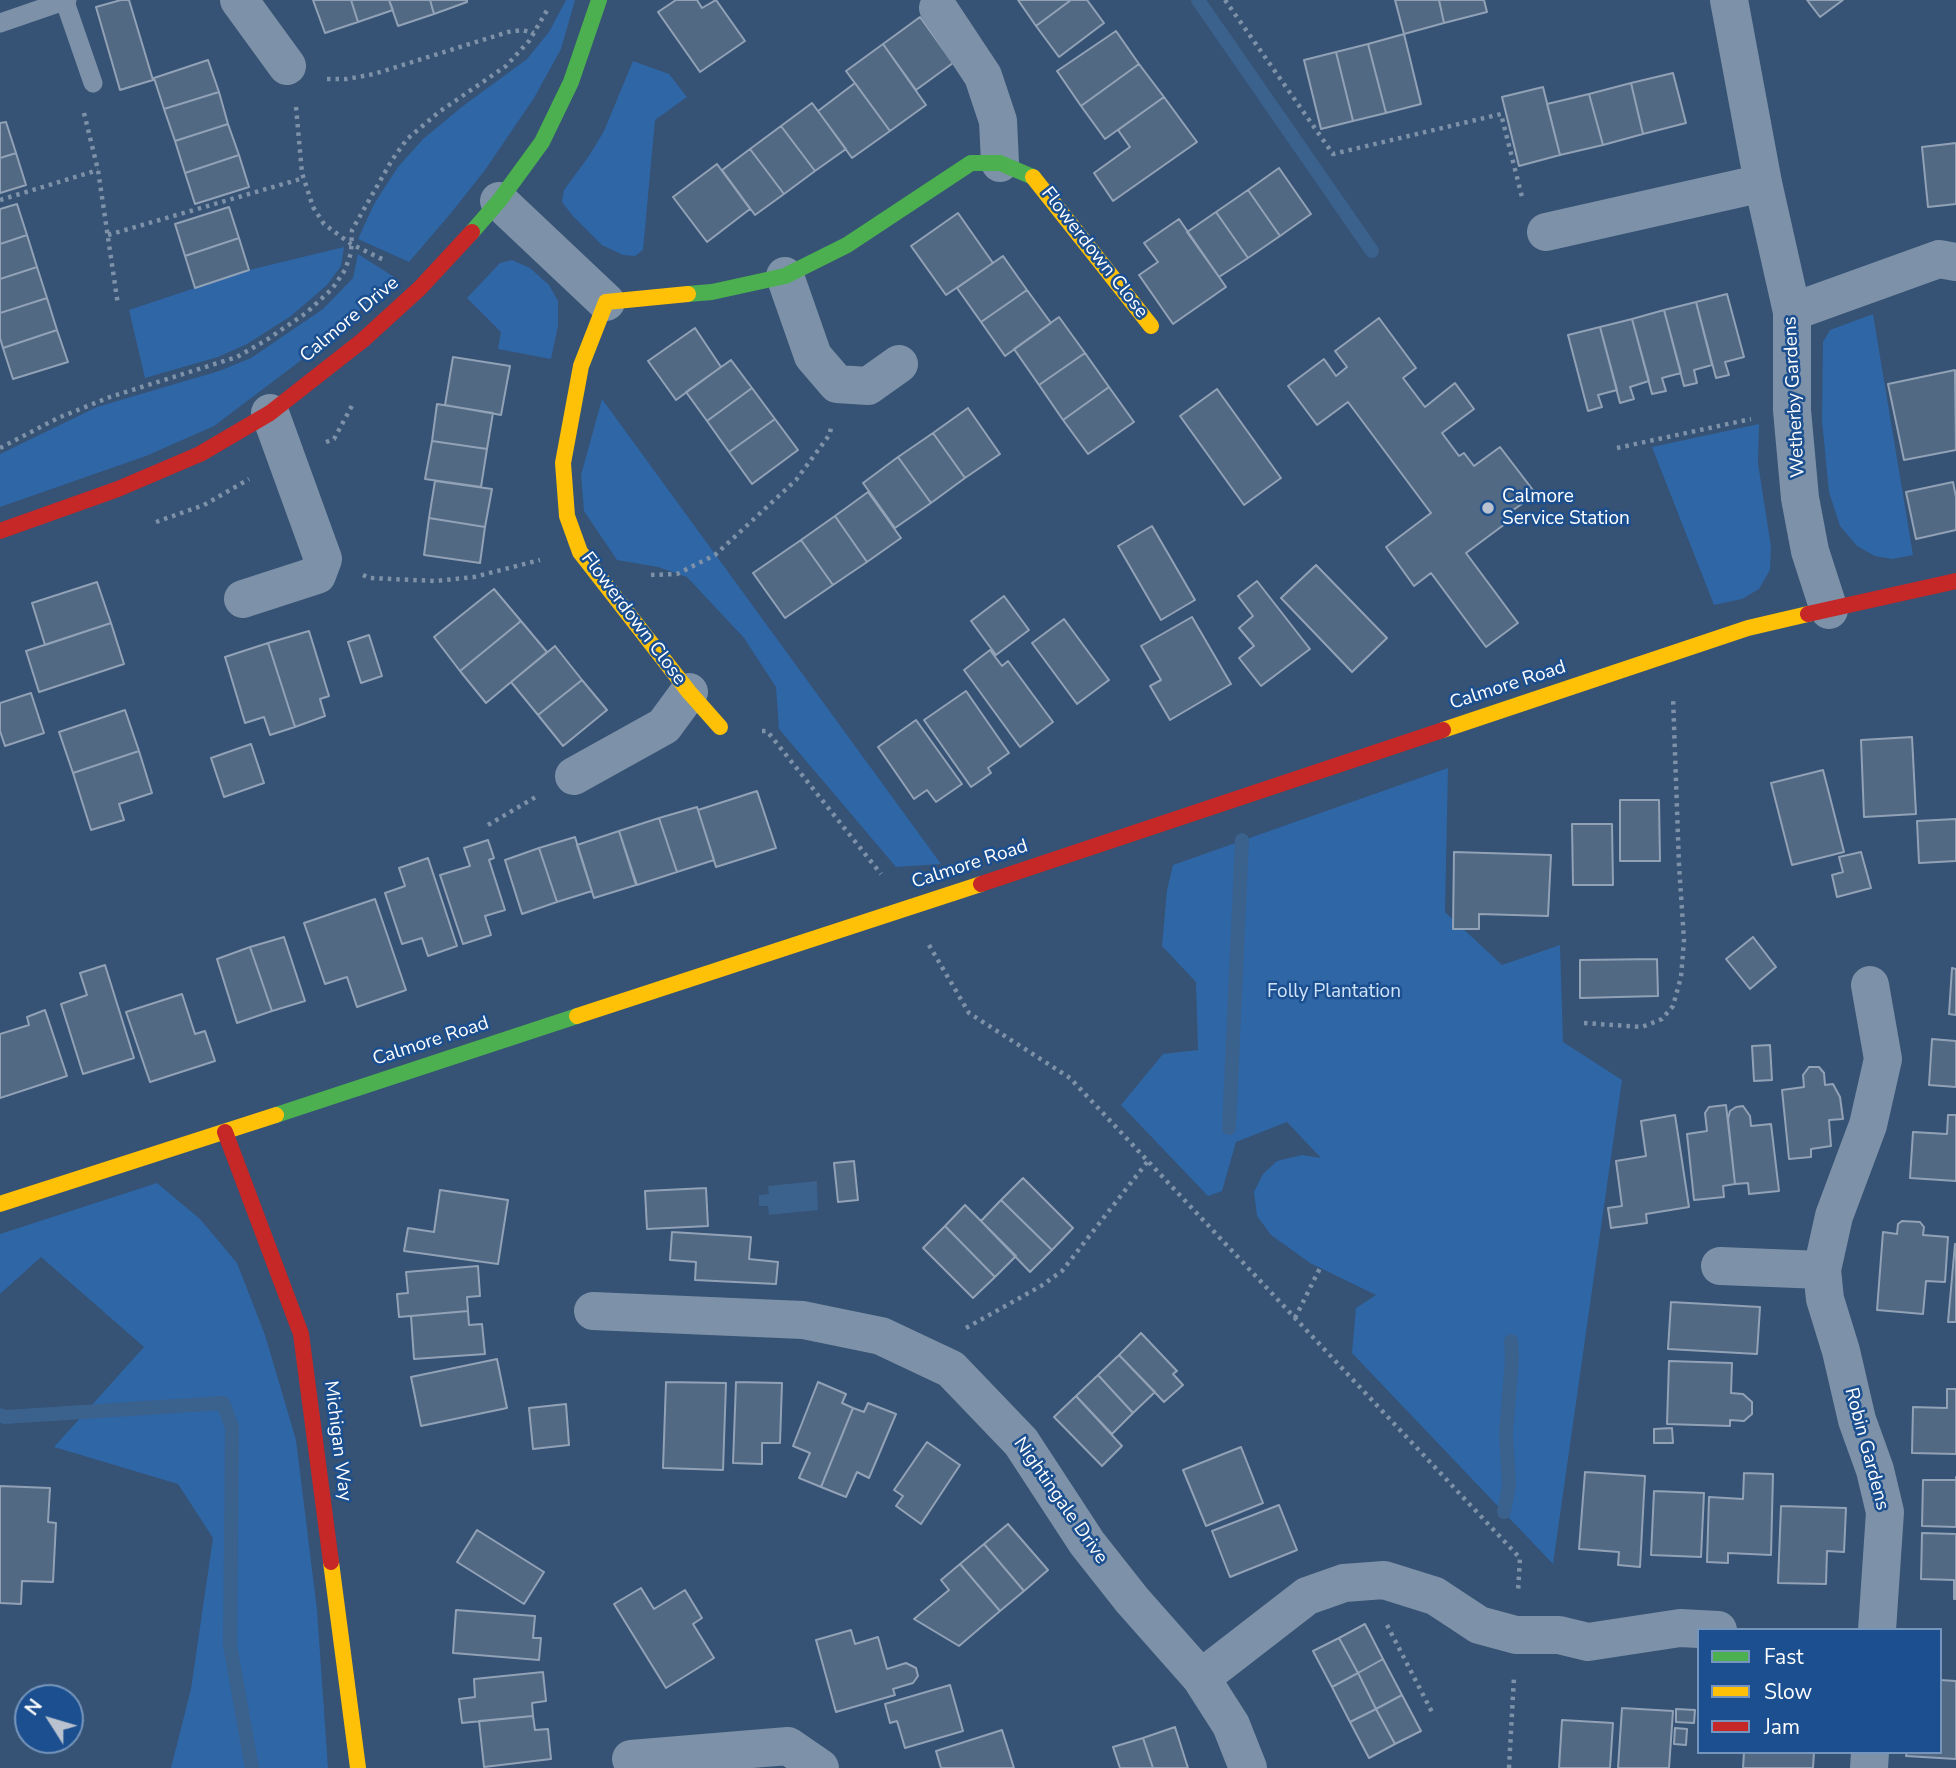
<!DOCTYPE html>
<style>
body{margin:0}
#map{position:relative;width:1956px;height:1768px;overflow:hidden;background:#365274;font-family:"Nunito Sans",sans-serif}
canvas{display:block}
.legend{position:absolute;left:1697px;top:1628px;width:245px;height:126px;box-sizing:border-box;background:#1b4f8f;border:2px solid #7695bc;margin:0;padding:9px 12px;list-style:none;font-size:21px;color:#fff}
.legend li{display:flex;align-items:center;gap:14px;height:35px}
.legend b{width:35px;border:2px solid #7695bc}
.north{position:absolute;left:14px;top:1684px;width:70px;height:70px;box-sizing:border-box;background:#1b4f8f;border:2px solid #7695bc;border-radius:50%;rotate:307deg;font-size:19px;font-weight:700;line-height:28px;text-align:center;color:#fff}
.north::after{content:'';display:block;margin:auto;width:24px;height:32px;background:#b9c2ce;clip-path:polygon(50% 0,100% 100%,50% 72%,0 100%)}
</style>
<div id="map">
<canvas width="1956" height="1768"></canvas>
<ul class="legend">
<li><b style="height:9px;background:#4caf50"></b>Fast</li>
<li><b style="height:9px;background:#ffc107"></b>Slow</li>
<li><b style="height:9px;background:#c62828"></b>Jam</li>
</ul>
<div class="north">N</div>
</div>
<script>
const g = document.querySelector('canvas').getContext('2d');
g.lineJoin = 'round';
function fill(path, color) { g.fillStyle = color; g.fill(path, 'evenodd'); }
const shape = rows => new Path2D(rows.map(r => 'M' + r).join(''));
function strokePath(path, color, width, dash) { g.strokeStyle = color; g.lineWidth = width; g.lineCap = dash ? 'butt' : 'round'; g.setLineDash(dash || []); g.stroke(path); }
function label(font, color, halo, rows, align = 'center') {
  g.font = font + ' "Nunito Sans",sans-serif'; g.lineWidth = 5; g.setLineDash([]); g.textBaseline = 'middle'; g.strokeStyle = halo; g.fillStyle = color; for (const [text, x, y, turn = 0] of rows) {
    g.save(); g.translate(x, y); g.rotate((+turn || 0) * Math.PI / 180); g.textAlign = isNaN(turn) ? turn : align; if (halo) g.strokeText(text, 0, 0); g.fillText(text, 0, 0); g.restore();
  }
}
fill(shape([
 [566,0,575,0,561,49,534,98,485,170,451,213,409,262,358,239,374,204,398,167,423,139,463,106,527,59,549,32],
 [633,61,669,74,687,97,655,120,643,250,635,256,623,255,602,245,572,215,562,202,564,190,589,156,604,131],
 [344,247,341,266,327,285,291,316,247,344,218,357,145,378,129,310,249,270],
 [358,254,394,277,332,337,214,426,146,456,0,507,0,454,97,407,219,371,251,358,323,309,353,278],
 [512,260,530,268,549,285,558,301,558,326,551,359,498,349,501,332,467,298,500,263],
 [1873,314,1913,555,1892,559,1875,556,1857,546,1840,526,1829,492,1822,421,1823,342,1830,330],
 [602,399,941,864,896,867,779,729,776,687,744,638,687,577,658,567,617,560,584,511,581,475],
 [1759,424,1758,463,1771,547,1770,570,1759,589,1742,599,1714,605,1652,447],
 [1448,768,1445,912,1502,965,1560,945,1563,1042,1622,1080,1553,1564,1352,1353,1356,1308,1376,1295,1310,1263,1271,1235,1257,1216,1254,1192,1263,1174,1277,1161,1302,1155,1321,1158,1287,1122,1236,1142,1222,1191,1208,1196,1121,1105,1163,1054,1198,1050,1196,982,1162,946,1167,890,1173,865],
 [157,1183,200,1219,237,1263,265,1335,296,1440,317,1610,328,1768,171,1768,191,1689,213,1538,178,1484,54,1447,144,1347,41,1257,0,1294,0,1234]
]), '#2f66a5');
fill(shape([
 [817,1181,818,1210,769,1215,768,1206,759,1206,759,1195,769,1194,768,1186]
]), '#3b618d');
strokePath(shape([
 [1198,0,1372,251],
 [1229,1128,1242,840],
 [0,1415,5,1417,223,1403,232,1427,230,1645,252,1768],
 [1504,1512,1509,1485,1506,1433,1512,1359,1511,1341]
]), '#3b618d', 14);
const building = shape([
 [121,0,129,0,153,80,120,90,96,7,121,0],
 [313,0,351,0,358,22,325,33,313,0],
 [351,0,389,0,393,10,358,22,351,0],
 [389,0,430,0,434,14,398,26,389,0],
 [430,0,467,0,467,2,434,14,430,0],
 [676,0,697,0,702,8,716,0,745,41,700,72,658,12,676,0],
 [1018,0,1071,0,1036,26,1018,0],
 [1071,0,1087,0,1104,23,1059,57,1036,26,1071,0],
 [1395,0,1439,0,1444,23,1404,34,1395,0],
 [1439,0,1484,0,1487,12,1444,23,1439,0],
 [1807,0,1843,0,1820,17,1807,0],
 [920,17,953,63,916,90,883,44,920,17],
 [1116,31,1139,64,1081,106,1057,71,1116,31],
 [1404,34,1421,104,1386,113,1368,44,1404,34],
 [883,44,926,105,890,131,846,71,883,44],
 [1368,44,1386,113,1353,121,1336,52,1368,44],
 [1336,52,1353,121,1321,129,1304,60,1336,52],
 [208,60,219,92,164,109,154,78,208,60],
 [1139,64,1164,97,1105,139,1081,106,1139,64],
 [1673,73,1686,123,1643,134,1631,83,1673,73],
 [855,83,890,131,852,158,818,111,855,83],
 [1631,83,1643,134,1603,145,1589,94,1631,83],
 [1543,87,1560,155,1519,166,1502,97,1543,87],
 [219,92,228,124,175,141,164,109,219,92],
 [1589,94,1603,145,1560,155,1547,104,1589,94],
 [1164,97,1197,142,1113,201,1094,173,1130,147,1118,130,1164,97],
 [812,103,846,149,815,171,781,126,812,103],
 [6,122,16,153,0,158,0,123,6,122],
 [228,124,239,155,185,173,175,141,228,124],
 [781,126,815,171,784,194,750,149,781,126],
 [1956,143,1956,204,1928,207,1922,147,1956,143],
 [750,149,784,194,755,215,722,170,750,149],
 [16,153,26,185,0,193,0,158,16,153],
 [239,155,249,187,195,204,185,173,239,155],
 [717,164,750,209,707,242,673,197,717,164],
 [1279,168,1311,214,1280,236,1248,190,1279,168],
 [1248,190,1280,236,1248,258,1216,212,1248,190],
 [17,204,27,235,0,244,0,209,17,204],
 [229,207,239,238,185,256,175,224,229,207],
 [1216,212,1248,258,1219,277,1187,232,1216,212],
 [958,213,993,263,946,295,911,246,958,213],
 [1179,219,1226,287,1173,324,1139,275,1158,262,1144,243,1179,219],
 [27,235,37,267,0,279,0,244,27,235],
 [239,238,249,270,195,288,185,256,239,238],
 [1003,256,1027,290,981,322,957,288,1003,256],
 [37,267,47,298,0,313,0,279,37,267],
 [1027,290,1051,323,1005,356,981,322,1027,290],
 [1727,294,1744,357,1725,362,1729,375,1716,378,1696,302,1727,294],
 [47,298,57,330,3,348,0,338,0,313,47,298],
 [1696,302,1712,365,1694,370,1697,383,1684,386,1664,310,1696,302],
 [1664,310,1681,373,1662,378,1666,391,1652,394,1632,319,1664,310],
 [1059,317,1085,353,1039,385,1014,349,1059,317],
 [1379,318,1416,368,1403,378,1425,407,1455,383,1474,409,1442,433,1459,456,1464,453,1474,466,1500,447,1536,494,1509,513,1509,521,1466,553,1518,623,1486,647,1431,573,1414,586,1386,547,1431,513,1348,402,1317,425,1288,386,1324,359,1336,376,1347,367,1335,351,1379,318],
 [1632,319,1649,381,1630,387,1634,399,1620,403,1600,327,1632,319],
 [1600,327,1617,390,1598,395,1602,407,1588,411,1568,335,1600,327],
 [695,328,721,367,676,400,648,361,695,328],
 [57,330,68,362,13,379,3,348,57,330],
 [1085,353,1109,387,1063,420,1039,385,1085,353],
 [453,357,510,366,501,415,445,405,453,357],
 [731,360,752,388,707,421,686,392,731,360],
 [1955,370,1956,450,1904,460,1888,384,1955,370],
 [1109,387,1134,422,1088,454,1063,420,1109,387],
 [752,388,775,419,729,452,707,421,752,388],
 [1217,389,1281,478,1244,505,1180,416,1217,389],
 [437,404,493,413,487,449,432,441,437,404],
 [968,408,1000,454,965,478,933,433,968,408],
 [775,419,798,450,752,484,729,452,775,419],
 [933,433,965,478,931,503,898,457,933,433],
 [432,441,487,449,481,487,425,479,432,441],
 [898,457,931,503,895,528,863,483,898,457],
 [435,481,492,489,485,527,429,518,435,481],
 [1953,482,1956,497,1956,530,1916,539,1906,492,1953,482],
 [868,492,901,538,867,562,835,516,868,492],
 [835,516,867,562,833,585,801,540,835,516],
 [429,518,485,527,480,563,424,555,429,518],
 [1152,526,1195,600,1161,620,1118,546,1152,526],
 [801,540,833,585,785,618,753,573,801,540],
 [1316,565,1387,638,1352,672,1281,598,1316,565],
 [1257,581,1310,649,1261,686,1239,658,1254,646,1239,628,1253,616,1238,596,1257,581],
 [97,582,111,623,45,645,32,603,97,582],
 [494,589,521,621,460,671,434,637,494,589],
 [1004,596,1029,630,996,655,971,621,1004,596],
 [1192,617,1231,684,1170,720,1150,686,1161,680,1141,646,1192,617],
 [1064,619,1109,680,1077,704,1032,643,1064,619],
 [521,621,547,652,486,703,460,671,521,621],
 [111,623,124,664,39,692,26,651,111,623],
 [309,631,329,696,320,699,325,716,295,727,268,643,309,631],
 [369,635,382,676,361,683,348,642,369,635],
 [268,643,295,727,270,735,264,717,245,723,225,657,268,643],
 [555,646,582,680,538,715,511,682,555,646],
 [990,650,1002,666,1008,661,1053,722,1020,747,964,670,990,650],
 [582,680,607,710,563,746,538,715,582,680],
 [966,691,1009,753,988,768,991,773,971,787,924,720,966,691],
 [31,693,44,733,5,746,0,731,0,703,31,693],
 [125,710,139,751,73,773,59,732,125,710],
 [916,720,962,784,936,802,927,790,914,799,878,747,916,720],
 [1912,737,1916,814,1864,817,1861,740,1912,737],
 [251,744,264,783,224,797,211,758,251,744],
 [139,751,152,793,119,804,124,820,91,830,73,773,139,751],
 [1823,770,1844,852,1792,865,1771,783,1823,770],
 [757,791,776,848,716,867,698,810,757,791],
 [1620,800,1659,800,1660,861,1620,861,1620,800],
 [697,807,714,860,677,872,659,818,697,807],
 [659,818,677,872,637,885,619,831,659,818],
 [1956,819,1956,861,1919,863,1917,821,1956,819],
 [1572,824,1612,824,1613,885,1573,885,1572,824],
 [619,831,636,885,594,898,577,845,619,831],
 [575,837,592,891,557,902,539,848,575,837],
 [488,840,494,858,489,860,505,910,485,916,491,935,463,944,440,875,470,866,464,848,488,840],
 [539,848,557,902,522,914,505,860,539,848],
 [1454,852,1551,855,1548,916,1479,914,1479,929,1453,929,1454,852],
 [1861,852,1871,888,1837,897,1832,875,1843,872,1839,857,1861,852],
 [428,858,457,946,428,956,422,938,402,944,385,893,405,886,399,868,428,858],
 [375,899,406,990,357,1007,347,977,325,984,304,923,375,899],
 [284,937,305,1001,272,1011,250,947,284,937],
 [1753,937,1776,967,1750,989,1726,959,1753,937],
 [250,947,272,1011,237,1023,217,959,250,947],
 [1657,959,1658,996,1580,998,1580,960,1657,959],
 [105,965,134,1058,83,1074,61,1004,87,995,80,973,105,965],
 [1952,968,1956,969,1956,1015,1949,1014,1952,968],
 [182,994,195,1034,205,1031,215,1061,150,1082,126,1012,182,994],
 [45,1010,67,1076,0,1098,0,1034,29,1025,27,1017,45,1010],
 [1932,1039,1956,1041,1956,1087,1929,1085,1932,1039],
 [1770,1045,1772,1080,1754,1081,1752,1046,1770,1045],
 [1809,1067,1819,1067,1824,1073,1825,1085,1833,1084,1840,1097,1843,1119,1829,1120,1831,1146,1811,1149,1811,1157,1789,1159,1782,1090,1804,1087,1803,1075,1809,1067],
 [1726,1105,1735,1184,1723,1186,1724,1197,1694,1200,1687,1134,1707,1131,1705,1113,1709,1107,1726,1105],
 [1743,1106,1750,1116,1751,1126,1771,1124,1779,1191,1749,1194,1748,1183,1735,1184,1728,1119,1730,1111,1736,1107,1743,1106],
 [1675,1115,1689,1207,1646,1214,1647,1223,1611,1228,1608,1208,1622,1206,1616,1161,1646,1156,1641,1121,1675,1115],
 [1948,1115,1956,1115,1956,1181,1910,1178,1913,1132,1947,1134,1948,1115],
 [854,1161,858,1200,838,1202,834,1163,854,1161],
 [1023,1178,1073,1228,1052,1250,1001,1200,1023,1178],
 [706,1188,708,1226,647,1229,645,1191,706,1188],
 [440,1190,508,1200,498,1264,404,1251,408,1228,434,1232,440,1190],
 [1001,1200,1052,1250,1030,1272,981,1221,1001,1200],
 [965,1205,1016,1256,995,1277,945,1226,965,1205],
 [1902,1221,1920,1222,1924,1227,1923,1235,1948,1237,1945,1282,1926,1281,1923,1314,1877,1310,1883,1232,1897,1234,1898,1224,1902,1221],
 [945,1226,995,1277,973,1298,923,1248,945,1226],
 [672,1232,751,1237,749,1259,778,1262,776,1284,695,1280,696,1262,670,1260,672,1232],
 [1955,1244,1956,1245,1956,1322,1948,1322,1955,1244],
 [478,1266,480,1296,467,1297,468,1311,399,1317,397,1294,408,1293,406,1272,478,1266],
 [1671,1302,1760,1307,1757,1354,1668,1349,1671,1302],
 [468,1311,469,1325,482,1324,485,1354,414,1359,411,1316,468,1311],
 [1141,1333,1177,1371,1173,1374,1183,1385,1164,1402,1119,1355,1141,1333],
 [1119,1355,1155,1392,1133,1413,1098,1375,1119,1355],
 [497,1359,507,1408,421,1426,411,1377,497,1359],
 [1669,1361,1732,1363,1731,1393,1743,1394,1752,1402,1752,1414,1744,1421,1730,1420,1730,1426,1667,1424,1669,1361],
 [1098,1375,1133,1413,1112,1434,1076,1396,1098,1375],
 [666,1382,726,1383,723,1470,663,1468,666,1382],
 [736,1382,782,1383,780,1443,762,1443,762,1464,733,1463,736,1382],
 [818,1382,846,1394,842,1403,853,1408,821,1487,799,1478,810,1453,793,1446,818,1382],
 [1947,1389,1956,1389,1956,1454,1912,1453,1913,1407,1947,1408,1947,1389],
 [1076,1396,1122,1446,1102,1466,1054,1417,1076,1396],
 [868,1403,896,1414,869,1478,857,1472,846,1497,821,1487,853,1408,864,1412,868,1403],
 [566,1404,569,1445,533,1449,529,1408,566,1404],
 [1672,1428,1673,1443,1654,1443,1654,1429,1672,1428],
 [927,1442,960,1465,921,1524,896,1506,903,1496,894,1490,927,1442],
 [1241,1447,1263,1503,1206,1526,1183,1470,1241,1447],
 [1585,1472,1645,1476,1640,1567,1618,1565,1619,1552,1579,1549,1585,1472],
 [1744,1473,1773,1474,1771,1555,1728,1553,1728,1563,1707,1562,1709,1497,1743,1499,1744,1473],
 [1956,1477,1956,1527,1922,1526,1923,1480,1956,1480,1956,1477],
 [0,1486,50,1488,48,1522,56,1523,53,1582,22,1581,21,1604,0,1603,0,1486],
 [1654,1491,1704,1493,1701,1557,1651,1555,1654,1491],
 [1279,1505,1297,1550,1230,1577,1212,1531,1279,1505],
 [1781,1506,1846,1508,1844,1552,1827,1551,1826,1584,1778,1583,1781,1506],
 [1008,1524,1048,1570,1024,1591,984,1544,1008,1524],
 [477,1530,544,1572,524,1604,457,1562,477,1530],
 [1922,1533,1956,1534,1956,1599,1954,1599,1954,1580,1921,1579,1922,1533],
 [984,1544,1024,1591,1000,1611,960,1564,984,1544],
 [960,1564,1000,1611,959,1646,914,1619,949,1590,941,1580,960,1564],
 [641,1588,654,1609,685,1590,702,1618,693,1624,714,1658,666,1688,614,1604,641,1588],
 [456,1610,535,1616,533,1638,541,1638,539,1660,453,1653,456,1610],
 [1365,1624,1383,1659,1358,1673,1339,1638,1365,1624],
 [851,1630,855,1644,878,1637,887,1669,906,1663,916,1668,918,1676,913,1683,893,1689,895,1695,836,1712,816,1640,851,1630],
 [1339,1638,1358,1673,1332,1687,1313,1651,1339,1638],
 [1383,1659,1402,1695,1376,1709,1358,1673,1383,1659],
 [543,1672,546,1701,532,1703,533,1716,462,1723,459,1699,475,1697,474,1679,543,1672],
 [1358,1673,1376,1709,1350,1722,1332,1687,1358,1673],
 [1940,1680,1956,1681,1956,1759,1906,1756,1907,1752,1940,1752,1940,1680],
 [950,1685,963,1731,905,1748,897,1721,890,1723,885,1704,950,1685],
 [1402,1695,1421,1731,1395,1744,1376,1709,1402,1695],
 [1622,1708,1673,1711,1669,1768,1618,1768,1622,1708],
 [1376,1709,1395,1744,1369,1758,1350,1722,1376,1709],
 [1676,1709,1695,1710,1694,1723,1676,1722,1676,1709],
 [533,1716,535,1730,548,1729,551,1759,484,1767,479,1721,533,1716],
 [1562,1720,1613,1723,1610,1768,1559,1768,1562,1720],
 [1175,1727,1188,1768,1153,1768,1143,1738,1175,1727],
 [1675,1728,1687,1729,1686,1745,1674,1744,1675,1728],
 [1002,1730,1014,1768,941,1768,936,1751,1002,1730],
 [1143,1738,1153,1768,1120,1768,1113,1747,1143,1738],
 [1744,1752,1814,1752,1813,1768,1743,1768,1744,1752]
]);
fill(building, '#526984');
strokePath(building, '#92a2b6', 2);
strokePath(shape([
 [1225,0,1333,154,1501,114,1522,197],
 [327,79,347,79,374,74,508,32,522,30,534,33],
 [296,107,302,173,313,207,324,224,351,244,386,261],
 [84,113,98,170,118,305],
 [0,200,98,170],
 [108,235,304,178],
 [326,442,334,439,354,402],
 [0,448,58,418,110,397,237,357,268,339,306,313,332,289,345,270,351,253,352,230,392,160,407,139,439,112,506,66,529,41,549,7],
 [1617,448,1751,419],
 [156,522,204,505,249,479],
 [363,575,369,578,436,581,474,577,540,560],
 [651,575,677,574,715,555,796,480,830,434,831,426],
 [762,731,767,731,881,874],
 [488,825,539,795],
 [929,945,969,1013,1070,1078,1520,1558,1518,1592],
 [1584,1023,1642,1027,1662,1019,1673,1006,1681,977,1684,940,1679,865,1673,697],
 [1295,1318,1320,1268],
 [966,1328,1041,1286,1062,1271,1148,1161],
 [1387,1625,1433,1714],
 [1509,1768,1514,1677]
]), '#7d92a8', 4.5, [3.5, 5]);
strokePath(shape([
 [65,2,93,83],
 [0,23,67,0]
]), '#7d92a8', 19);
strokePath(shape([
 [239,0,287,66],
 [1729,0,1763,183,1792,312,1792,410,1800,498,1810,551,1829,610],
 [938,8,983,76,998,121,1000,163],
 [499,201,606,302],
 [1546,232,1763,183],
 [785,276,813,356,837,384,868,386,899,364],
 [1792,312,1939,259,1956,262],
 [243,599,317,575,323,559,270,413],
 [574,776,664,726,689,692],
 [1870,985,1883,1059,1868,1125,1834,1216,1822,1270,1825,1299,1841,1351,1857,1420,1875,1470,1885,1512,1877,1630],
 [1720,1266,1822,1270],
 [593,1311,803,1320,881,1336,951,1369,1021,1442,1087,1543,1132,1600,1201,1678,1231,1725,1248,1768],
 [1201,1678,1307,1596,1344,1583,1384,1580,1435,1596,1479,1625,1516,1635,1559,1635,1588,1642,1680,1628,1718,1630],
 [631,1759,788,1746,820,1768],
 [1869,1768,1870,1752]
]), '#7d92a8', 38);
strokePath(shape([
 [472,232,499,201,542,142,571,82,599,0],
 [688,294,712,292,785,276,847,245,971,163,1000,163,1033,177],
 [276,1115,577,1016]
]), '#4caf50', 16);
strokePath(shape([
 [1033,177,1151,326],
 [688,294,606,302,581,366,563,463,567,516,580,552,689,692,720,727],
 [1443,730,1748,628,1808,614],
 [577,1016,981,884],
 [0,1204,276,1115],
 [331,1562,358,1768]
]), '#ffc107', 16);
strokePath(shape([
 [0,531,118,489,200,454,270,413,363,340,420,288,472,232],
 [1808,614,1956,581],
 [981,884,1443,730],
 [225,1132,301,1334,331,1562]
]), '#c62828', 16);
for (const [x, y, r, color] of [
 [1488,508,7,"#b9c2ce"]
]) { const dot = new Path2D(); dot.arc(x, y, r, 0, 2 * Math.PI); g.fillStyle = color; g.fill(dot); strokePath(dot, '#1b4f8f', 2.5); }
label('19px', '#fff', '#1b4f8f', [
 ["Flowerdown Close",1094,253,52],
 ["Calmore Drive",350,320,-40],
 ["Wetherby Gardens",1795,397,-93],
 ["Flowerdown Close",633,619,53],
 ["Calmore Road",1508,686,-18],
 ["Calmore Road",970,865,-18],
 ["Calmore Road",431,1042,-18],
 ["Michigan Way",337,1441,83],
 ["Robin Gardens",1866,1449,75],
 ["Nightingale Drive",1060,1501,55]
]);
label('19px', '#fff', '#1b4f8f', [
 ["Calmore",1502,497],
 ["Service Station",1502,519]
], 'left');
label('19px', '#cfe3fa', '#1b4f8f', [
 ["Folly Plantation",1334,992]
]);
</script>
